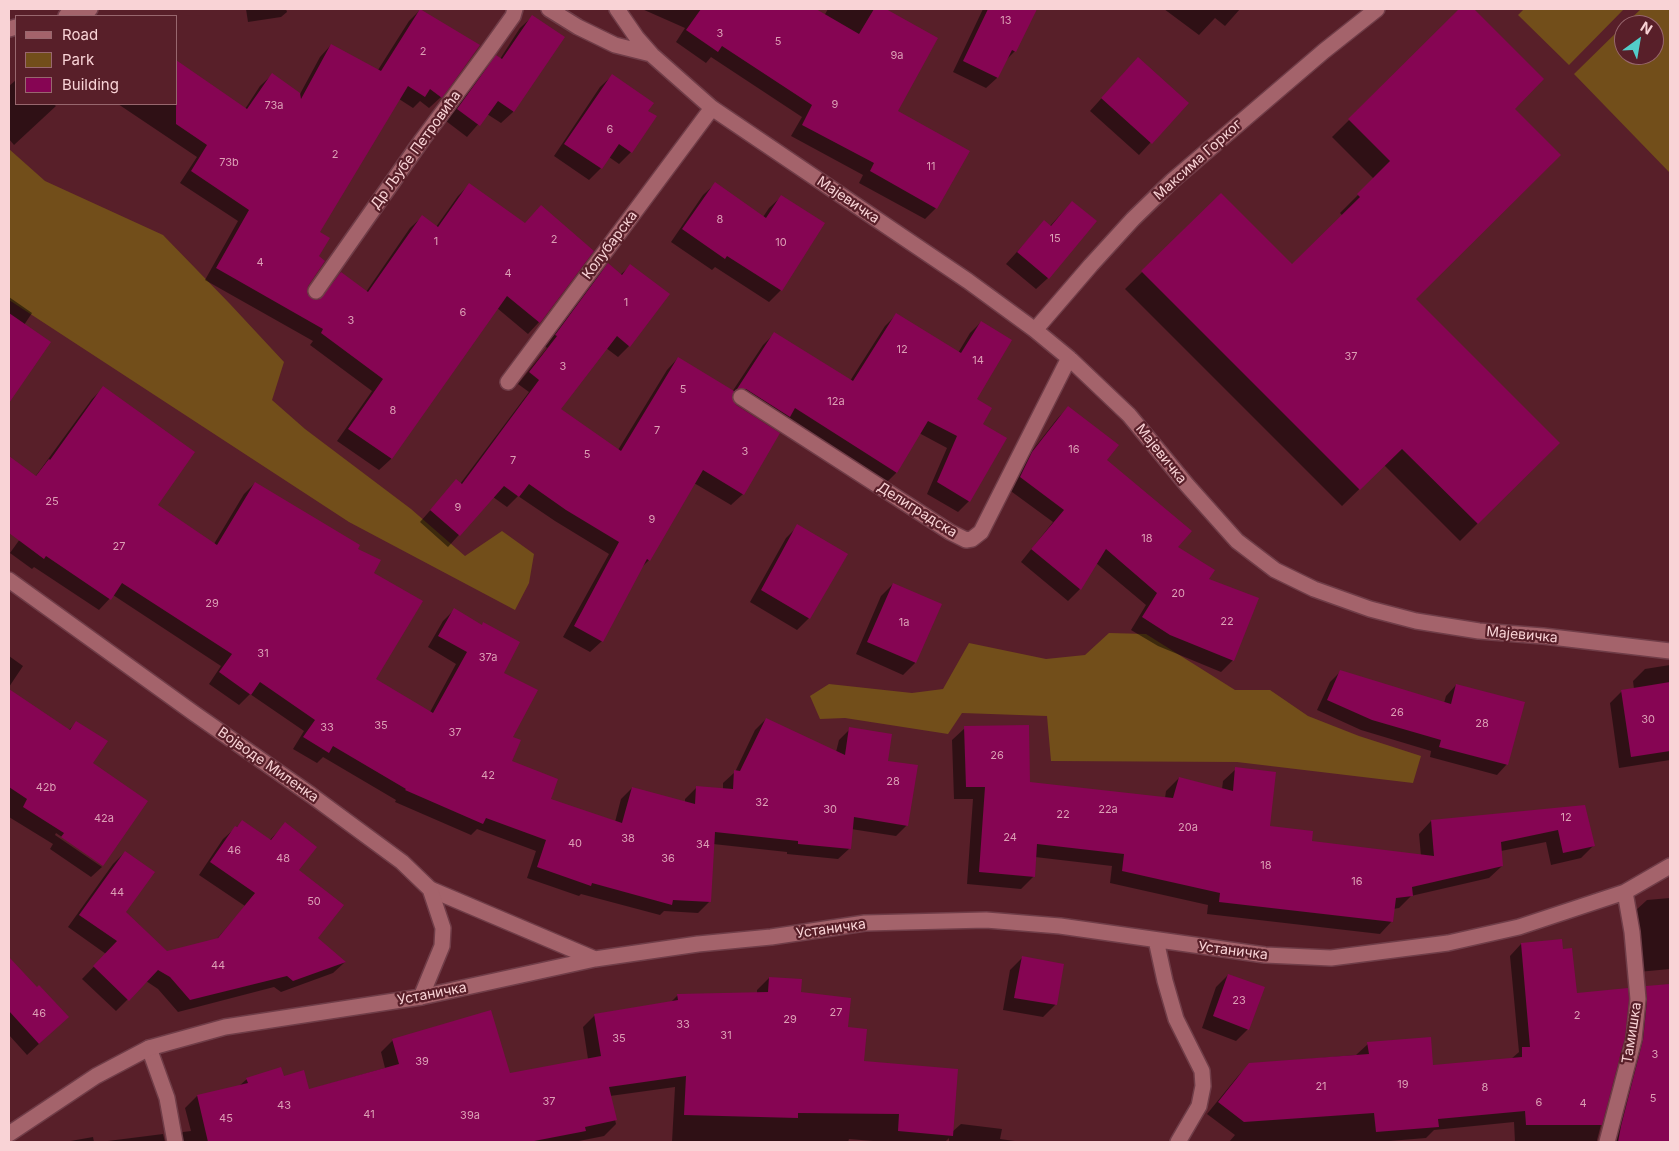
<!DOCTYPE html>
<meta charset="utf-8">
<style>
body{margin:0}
#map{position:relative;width:1679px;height:1151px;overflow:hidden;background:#581f29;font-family:Inter,sans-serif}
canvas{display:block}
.frame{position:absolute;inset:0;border:10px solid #f9d3d6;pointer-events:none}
.legend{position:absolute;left:15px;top:15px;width:162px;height:90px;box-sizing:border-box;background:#581f29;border:1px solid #98676e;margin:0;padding:6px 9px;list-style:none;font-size:15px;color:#f9d3d6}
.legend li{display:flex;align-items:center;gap:10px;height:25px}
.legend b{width:25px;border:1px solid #98676e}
.north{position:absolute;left:1614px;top:15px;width:50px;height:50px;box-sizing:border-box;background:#581f29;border:1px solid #98676e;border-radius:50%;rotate:32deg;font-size:14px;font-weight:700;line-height:20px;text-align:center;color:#f9d3d6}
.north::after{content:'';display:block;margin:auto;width:18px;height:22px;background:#53cdc9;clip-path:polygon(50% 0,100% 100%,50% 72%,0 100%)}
</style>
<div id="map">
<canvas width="1679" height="1151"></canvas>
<div class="frame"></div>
<ul class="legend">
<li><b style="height:6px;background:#a4636b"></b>Road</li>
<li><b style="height:14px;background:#724e1a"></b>Park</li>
<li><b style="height:14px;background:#860553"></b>Building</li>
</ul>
<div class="north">N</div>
</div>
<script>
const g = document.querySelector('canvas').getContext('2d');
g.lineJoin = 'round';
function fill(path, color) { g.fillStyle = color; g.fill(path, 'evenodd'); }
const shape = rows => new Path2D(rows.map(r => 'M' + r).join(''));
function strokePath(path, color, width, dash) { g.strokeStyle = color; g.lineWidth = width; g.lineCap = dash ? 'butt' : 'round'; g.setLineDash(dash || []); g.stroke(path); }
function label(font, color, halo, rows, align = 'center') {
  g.font = font + ' Inter,sans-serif'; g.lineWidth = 4.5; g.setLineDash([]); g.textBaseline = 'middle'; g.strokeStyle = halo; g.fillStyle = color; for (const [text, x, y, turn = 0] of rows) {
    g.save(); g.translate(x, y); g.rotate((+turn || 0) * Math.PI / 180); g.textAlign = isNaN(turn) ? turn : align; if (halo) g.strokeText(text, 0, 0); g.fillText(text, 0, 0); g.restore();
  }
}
fill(shape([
 [1524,9,1624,9,1569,65,1518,15],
 [1641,9,1670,9,1670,173,1574,74,1624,25,1624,55,1654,55,1654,25,1624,25],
 [9,149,45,181,163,235,230,304,284,362,272,400,305,429,411,509,465,556,502,531,534,554,529,583,515,610,349,522,9,300],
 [1109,633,1146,634,1235,690,1270,690,1308,716,1359,736,1421,756,1413,783,1237,762,1051,761,1047,716,962,713,948,734,845,718,820,719,810,696,829,684,912,693,943,689,969,643,1046,659,1085,655]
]), '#724e1a');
fill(shape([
 [246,9,286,9,287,12,281,17,248,22],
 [421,9,441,97,429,108,420,101,413,108,399,99,319,232,317,257,307,285,307,296,314,302,318,301,329,285,341,274,366,292,410,228,422,217,436,227,458,196,469,185,539,322,528,334,497,308,391,459,379,470,337,441,372,391,310,345,313,341,205,280,238,221,180,183,197,157,118,104,176,104,245,109,260,86,272,75,300,94,320,57,331,45,378,70,409,21],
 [642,9,765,9,813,35,828,9,883,9,937,39,896,111,936,208,925,219,859,183,863,175,791,136,802,117,711,57,706,63,676,42,685,28],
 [983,9,1035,9,1015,51,1005,61,997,78,986,88,953,72],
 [1164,9,1240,9,1225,26,1215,18,1199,35],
 [1461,9,1472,9,1543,79,1513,109,1414,299,1558,443,1460,541,1384,465,1342,506,1125,289,1221,194,1292,266,1343,216,1340,213,1374,179,1332,137],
 [532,17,563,37,513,112,501,123,487,114,467,137,446,121,485,69,497,57,500,59,520,28],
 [1126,71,1187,103,1139,155,1090,111],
 [612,76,647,111,631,152,619,164,609,157,601,168,589,180,554,156,600,87],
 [16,80,16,104,53,104,56,106,14,145,9,139,9,86],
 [715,184,763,217,769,208,781,197,781,290,769,302,715,267,712,270,671,242,703,195],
 [1072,202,1048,278,1036,289,1006,264,1044,222,1050,226],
 [608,265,620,275,630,266,629,346,618,357,606,348,559,409,618,450,667,370,678,358,732,392,763,345,774,334,850,381,885,326,896,315,958,353,970,333,981,322,975,399,981,425,969,501,958,512,927,494,947,448,919,433,896,473,885,484,735,400,732,400,743,494,731,505,694,483,649,560,641,568,602,641,590,652,563,637,609,554,555,521,518,496,507,507,493,497,448,547,420,522,456,481,460,484,529,392,518,384,547,348,545,346,597,276],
 [9,297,32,313,24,325,49,343,9,401],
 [103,388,156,506,214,544,244,494,255,483,357,549,373,573,375,680,430,712,456,664,428,647,443,621,454,610,502,673,511,737,510,761,549,800,615,822,621,799,632,788,685,802,685,799,696,788,723,790,723,783,735,772,755,730,766,719,836,752,839,740,850,729,886,762,907,825,896,836,851,829,850,848,838,859,787,854,787,852,713,844,709,902,698,913,664,911,660,915,581,894,579,896,527,878,536,851,477,829,471,835,395,802,396,800,323,757,317,763,293,749,304,731,250,694,239,705,209,684,221,666,113,595,99,610,34,567,32,569,10,553,20,539,9,530,9,458,35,477,92,399],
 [1068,407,1106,460,1177,547,1233,660,1221,672,1158,646,1131,630,1146,605,1096,563,1080,589,1068,601,1021,562,1053,522,1008,489,1021,465,1057,419],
 [798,526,847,555,809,618,797,630,750,602,786,538],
 [893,584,940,605,915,663,903,675,856,654,881,596],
 [9,656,23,666,9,687],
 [1670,665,1670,760,1619,768,1610,703,1622,691,1634,689,1633,681,1645,669],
 [1340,672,1444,703,1446,696,1456,685,1507,764,1497,775,1430,757,1431,751,1361,730,1317,710,1330,682],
 [9,690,69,730,76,723,92,763,146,802,102,866,102,864,56,833,55,835,102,867,91,877,50,849,53,844,9,817],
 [965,728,1029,783,1165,798,1166,791,1179,778,1222,789,1223,781,1236,769,1268,827,1310,843,1421,856,1419,834,1431,821,1584,806,1593,846,1581,858,1551,865,1546,842,1501,851,1502,866,1489,878,1411,896,1399,908,1393,909,1392,921,1380,934,1207,914,1208,905,1110,883,1112,866,1035,857,1034,876,1021,889,967,884,973,799,954,799,952,740],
 [242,822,269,841,285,824,316,938,345,962,333,973,281,992,274,987,178,1012,158,989,146,981,116,1011,82,979,106,954,68,927,113,864,125,852,124,912,166,952,216,940,245,906,199,875,223,839],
 [1670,898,1670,969,1638,972,1635,911,1647,900],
 [1521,944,1562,950,1576,994,1624,1037,1597,1140,1597,1142,1515,1142,1514,1122,1434,1130,1426,1138,1377,1142,1229,1142,1235,1135,1207,1114,1238,1076,1250,1064,1356,1055,1368,1044,1432,1067,1511,1059,1519,1052,1510,956],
 [1022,958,1062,965,1055,1005,1043,1017,1003,1010,1010,970],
 [9,959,37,989,55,1029,27,1055,9,1035],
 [1228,975,1248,1029,1236,1041,1202,1028,1216,987],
 [769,978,799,994,847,1028,863,1063,952,1132,961,1124,1002,1129,1000,1139,1022,1142,949,1142,949,1138,945,1142,885,1142,849,1139,848,1142,672,1142,675,1087,610,1096,616,1124,604,1136,574,1142,173,1142,183,1132,191,1131,185,1108,197,1096,239,1086,247,1079,283,1078,308,1090,385,1068,381,1052,393,1040,509,1075,588,1059,583,1027,595,1015,670,1003,678,995,757,993,757,990],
 [1647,995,1670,996,1670,1142,1609,1142,1636,1007],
 [163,1134,165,1142,100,1142],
 [93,1137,94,1142,65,1142]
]), '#0007');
fill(shape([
 [420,9,480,45,442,98,430,89,425,97,408,86,320,232,330,238,319,256,325,261,308,286,307,291,308,295,315,300,320,299,341,272,368,292,422,215,438,227,469,183,525,223,541,205,594,251,540,323,507,296,392,459,348,429,383,379,321,333,323,329,216,268,249,210,191,171,207,145,176,124,176,60,247,109,272,73,300,93,301,99,331,44,381,71],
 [701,9,816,9,859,34,874,9,886,9,938,38,898,111,970,151,937,209,870,171,874,163,802,125,812,105,722,46,718,52,686,30],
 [988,9,1037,9,1016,52,1012,50,998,78,963,61],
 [1459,9,1474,9,1544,79,1515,109,1561,155,1416,299,1560,443,1478,524,1402,449,1360,490,1141,271,1221,193,1292,264,1360,197,1357,194,1390,161,1348,119],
 [532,15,565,37,514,112,498,101,480,126,457,109,496,55,502,59],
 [1138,57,1189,103,1152,144,1101,98],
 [612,74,654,103,648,111,657,116,632,153,619,144,602,169,564,144],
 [715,182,766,218,781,195,825,223,782,291,727,256,725,259,682,229],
 [1072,201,1097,221,1049,279,1017,252,1044,220,1051,226],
 [608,263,622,275,630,264,670,294,630,347,617,336,561,409,621,451,678,357,734,391,732,397,736,405,780,433,744,495,703,470,650,561,647,559,603,642,574,626,619,542,566,510,529,484,519,497,504,486,460,536,430,510,456,479,462,484,539,380,529,372,557,336,555,335],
 [9,313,51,342,9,403],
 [896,313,961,353,981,321,1012,340,977,399,992,408,983,424,1007,438,970,502,937,482,957,436,928,421,897,473,795,408,790,417,746,389,737,389,774,332,853,381],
 [103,386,195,452,158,505,217,545,255,482,360,545,358,549,381,560,374,573,423,601,376,679,433,713,467,652,438,636,454,608,482,625,483,622,520,642,504,673,538,690,513,737,521,740,512,761,558,779,551,799,622,823,632,787,695,804,696,786,733,789,734,770,740,771,766,718,845,755,849,727,892,734,888,761,918,765,908,826,854,817,851,849,798,844,798,841,715,832,711,902,673,900,672,905,592,883,591,886,537,867,546,840,486,818,483,824,405,790,406,789,333,746,329,753,303,737,315,720,260,682,251,695,219,672,232,654,122,583,111,600,46,556,44,559,9,533,9,456,36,476,49,459,50,460],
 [1068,406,1119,445,1107,460,1192,531,1178,547,1215,570,1209,579,1259,598,1234,661,1170,635,1142,617,1157,593,1106,549,1081,590,1031,549,1064,510,1020,477,1032,452],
 [797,524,848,554,810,619,761,590],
 [893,583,942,604,916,663,867,642],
 [1340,670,1451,704,1456,684,1525,702,1508,765,1439,747,1441,740,1372,720,1327,700],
 [1670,682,1670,751,1631,757,1621,690],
 [9,689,70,730,76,721,108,741,93,763,148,801,103,866,61,837,64,833,23,807,27,799,9,787],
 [1029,725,1030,782,1173,798,1179,777,1233,791,1235,767,1276,772,1270,826,1313,831,1312,841,1434,856,1431,820,1585,805,1595,846,1563,853,1558,830,1501,842,1503,866,1412,887,1413,896,1396,898,1393,922,1219,902,1220,893,1122,871,1124,854,1037,844,1035,877,979,872,985,787,966,787,964,726],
 [242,820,271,840,285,822,317,847,299,870,344,905,318,938,346,962,293,981,287,976,190,1000,170,977,158,970,129,1001,93,966,117,941,79,915,125,851,155,872,126,912,167,951,218,938,255,893,210,862,235,826,237,827],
 [1562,939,1563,949,1572,948,1577,993,1628,988,1629,999,1625,1037,1602,1125,1526,1125,1525,1111,1438,1119,1439,1127,1376,1132,1374,1113,1244,1122,1218,1102,1249,1063,1369,1054,1367,1042,1431,1037,1433,1065,1522,1057,1522,1047,1530,1047,1521,943],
 [1022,956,1064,964,1057,1005,1014,998],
 [9,957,37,987,39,985,69,1017,39,1044,9,1011],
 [1228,974,1265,987,1249,1030,1213,1016],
 [769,977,802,979,801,992,851,998,848,1027,867,1029,864,1061,958,1069,953,1136,898,1131,899,1114,798,1113,798,1118,684,1115,686,1076,609,1087,617,1120,585,1127,586,1131,529,1142,208,1142,197,1095,248,1083,246,1078,281,1067,284,1076,304,1070,309,1089,399,1064,392,1039,491,1010,510,1073,601,1056,594,1014,678,1000,677,994,768,992],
 [1670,984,1670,1142,1618,1142,1621,1126,1643,1040,1647,1000,1646,986]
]), '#860553');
const minor = shape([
 [549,9,578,27,615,45,651,54],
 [617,9,637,38,652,55,712,108,968,281,1035,330,1069,358,1129,415,1187,485,1237,541,1275,570,1314,589,1370,609,1416,621,1479,631,1543,636,1670,651],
 [66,16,90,9],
 [9,29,16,27],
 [316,291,422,140,488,51,513,16,515,9],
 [1035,330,1091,265,1133,219,1172,181,1324,51,1377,9],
 [508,382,712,108],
 [741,397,950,532,966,540,972,539,981,532,1069,358],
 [430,889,595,959],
 [1156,940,1165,981,1176,1019,1202,1071,1203,1086,1199,1106,1178,1142],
 [421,997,595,959,698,944,771,937,865,923,986,920,1060,926,1265,955,1331,958,1448,943,1519,927,1625,892,1670,866],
 [149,1048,167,1098,175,1142],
 [1607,1142,1634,1039,1638,999,1632,932,1625,892]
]);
const tertiary = shape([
 [9,580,195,714,311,795,402,862,430,889,443,928,442,946,421,997,225,1027,149,1048,96,1076,9,1134]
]);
strokePath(minor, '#703d48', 18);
strokePath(tertiary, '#703d48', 18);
strokePath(minor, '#a4636b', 15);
strokePath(tertiary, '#a4636b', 15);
label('11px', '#dca0b5', null, [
 ["13",1006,21],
 ["3",720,34],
 ["5",778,42],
 ["2",423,52],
 ["9a",897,56],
 ["9",835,105],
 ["73a",274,106],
 ["6",610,130],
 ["2",335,155],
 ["73b",229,163],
 ["11",931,167],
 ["8",720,220],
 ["15",1055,239],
 ["2",554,240],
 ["1",436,242],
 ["10",781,243],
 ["4",260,263],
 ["4",508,274],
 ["1",626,303],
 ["6",463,313],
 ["3",351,321],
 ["12",902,350],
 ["37",1351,357],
 ["14",978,361],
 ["3",563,367],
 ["5",683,390],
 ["12a",836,402],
 ["8",393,411],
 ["7",657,431],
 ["16",1074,450],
 ["3",745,452],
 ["5",587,455],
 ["7",513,461],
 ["25",52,502],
 ["9",458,508],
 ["9",652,520],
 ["18",1147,539],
 ["27",119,547],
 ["20",1178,594],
 ["29",212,604],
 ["22",1227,622],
 ["1a",904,623],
 ["31",263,654],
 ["37a",488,658],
 ["26",1397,713],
 ["30",1648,720],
 ["28",1482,724],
 ["35",381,726],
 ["33",327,728],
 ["37",455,733],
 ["26",997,756],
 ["42",488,776],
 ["28",893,782],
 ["42b",46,788],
 ["32",762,803],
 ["30",830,810],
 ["22a",1108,810],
 ["22",1063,815],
 ["12",1566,818],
 ["42a",104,819],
 ["20a",1188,828],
 ["24",1010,838],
 ["38",628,839],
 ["40",575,844],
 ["34",703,845],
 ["46",234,851],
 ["48",283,859],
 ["36",668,859],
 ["18",1266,866],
 ["16",1357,882],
 ["44",117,893],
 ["50",314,902],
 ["44",218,966],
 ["23",1239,1001],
 ["27",836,1013],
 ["46",39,1014],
 ["2",1577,1016],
 ["29",790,1020],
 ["33",683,1025],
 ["31",726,1036],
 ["35",619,1039],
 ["3",1655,1055],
 ["39",422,1062],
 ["19",1403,1085],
 ["21",1321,1087],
 ["8",1485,1088],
 ["5",1653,1099],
 ["37",549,1102],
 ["6",1539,1103],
 ["4",1583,1104],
 ["43",284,1106],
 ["41",369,1115],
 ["39a",470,1116],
 ["45",226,1119]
]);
label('14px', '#f9d3d6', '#581f29', [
 ["Др Љубе Петровића",416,150,-54],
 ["Максима Горког",1198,160,-42],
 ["Мајевичка",848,200,34],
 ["Колубарска",610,245,-53],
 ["Мајевичка",1161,454,51],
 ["Делиградска",917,510,32],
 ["Мајевичка",1522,635,5],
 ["Војводе Миленка",268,765,35],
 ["Устаничка",831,929,-8],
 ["Устаничка",1233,951,7],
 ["Устаничка",432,994,-11],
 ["Тамишка",1632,1033,-81]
]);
</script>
